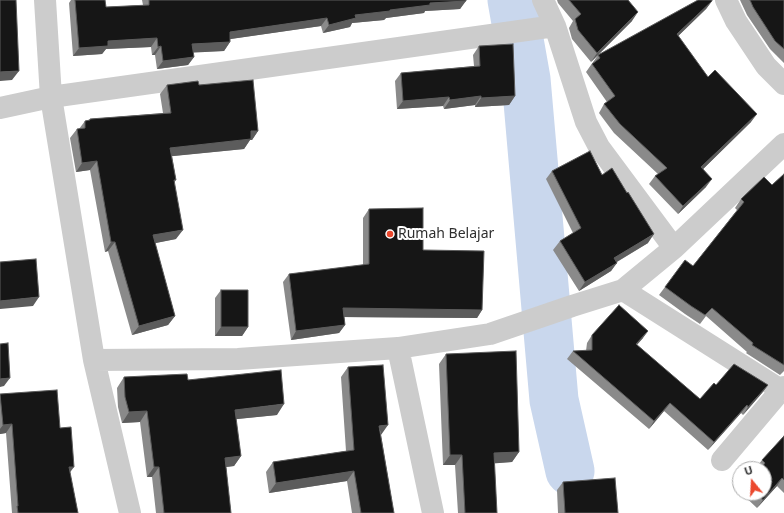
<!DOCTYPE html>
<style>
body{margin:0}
#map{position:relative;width:784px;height:513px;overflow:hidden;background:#fff;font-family:"Noto Sans",sans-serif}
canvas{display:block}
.north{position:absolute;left:732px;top:461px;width:40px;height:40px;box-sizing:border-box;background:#fff;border:1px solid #acacac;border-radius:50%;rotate:342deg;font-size:11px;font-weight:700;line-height:16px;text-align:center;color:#2f2f2f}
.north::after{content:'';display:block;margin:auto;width:14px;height:18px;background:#eb482d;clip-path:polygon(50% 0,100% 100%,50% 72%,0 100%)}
</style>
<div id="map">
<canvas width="784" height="513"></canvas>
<div class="north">U</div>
</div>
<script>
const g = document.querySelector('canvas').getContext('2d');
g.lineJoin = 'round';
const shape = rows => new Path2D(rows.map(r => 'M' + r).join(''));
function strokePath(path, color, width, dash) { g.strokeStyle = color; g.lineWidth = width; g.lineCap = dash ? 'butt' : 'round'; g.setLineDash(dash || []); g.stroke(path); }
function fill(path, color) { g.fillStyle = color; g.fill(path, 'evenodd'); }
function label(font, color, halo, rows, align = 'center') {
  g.font = font + ' "Noto Sans",sans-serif'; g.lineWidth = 4; g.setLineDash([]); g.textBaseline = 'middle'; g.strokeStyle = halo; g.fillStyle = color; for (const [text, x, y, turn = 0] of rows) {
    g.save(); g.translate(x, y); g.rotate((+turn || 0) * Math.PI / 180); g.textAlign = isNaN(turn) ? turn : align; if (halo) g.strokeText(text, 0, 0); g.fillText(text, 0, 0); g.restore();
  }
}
strokePath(shape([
 [512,0,526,79,554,400,570,471]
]), '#c9d7ed', 49);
strokePath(shape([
 [45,0,51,97,94,360,130,513],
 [543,0,555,26,586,122,599,147,674,248],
 [726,0,736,21,766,66,784,84],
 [0,108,51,97,555,26],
 [623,290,781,390,784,387],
 [398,348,433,513],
 [94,360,238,359,398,348,490,334,572,306,623,290,674,248,784,144],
 [722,460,781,390]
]), '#ccc', 22);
fill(shape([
 [71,0,105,0,106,7,143,5,142,0,466,0,460,9,425,11,424,13,386,18,384,20,352,23,350,27,323,33,321,26,230,39,230,42,224,51,193,52,194,57,188,65,157,69,155,55,152,55,151,47,106,49,102,54,73,56,69,3],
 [557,0,628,0,632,21,591,62,572,39,569,28,573,21,558,3],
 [740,0,784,0,784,63,770,49,747,15],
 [712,1,706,9,678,36,708,77,751,122,703,169,706,187,678,214,649,184,655,176,658,174,614,133,599,113,604,104,607,102,586,72,598,55],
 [479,46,515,96,509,105,475,107,475,105,444,109,443,106,397,109,395,81,401,73,474,66,473,55],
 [167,85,199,85,258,131,252,140,250,140,244,149,172,156,176,180,174,183,176,239,155,243,175,316,168,325,132,335,108,251,105,252,90,170,76,172,70,138,77,129,79,129,85,121,89,120,90,119,163,113,160,94],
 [552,171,602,175,648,243,617,262,611,271,579,291,553,250,560,241,573,233,546,179],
 [784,174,784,372,784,371,780,375,746,353,747,352,706,316,700,324,685,314,659,295,665,287,693,266,737,210,735,208,741,199,772,185],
 [369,209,423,250,482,310,477,318,344,317,345,325,339,333,291,340,283,282,289,274,363,265,363,218],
 [221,290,248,327,242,336,215,336,215,298],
 [592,335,643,338,637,345,700,399,716,385,768,385,762,393,743,415,741,413,708,450,664,411,649,429,567,359,573,351,586,351,587,343],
 [446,354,519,452,512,462,494,463,497,513,458,513,455,465,443,465,439,364],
 [348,367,381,435,394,513,352,513,347,481,269,493,266,472,273,462,346,451,341,377],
 [124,377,188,380,277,415,236,419,241,456,234,466,226,467,231,513,156,513,152,477,147,477,140,422,122,423,118,407,117,388],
 [0,394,60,428,70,472,78,513,12,513,6,433,0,434],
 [784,436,784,493,777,486,757,508,741,493,764,493,764,469,757,469,756,468,762,460],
 [563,482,618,513,558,513,557,490]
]), '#8a8a8a');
fill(shape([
 [466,1,460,9,425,11,424,13,386,18,384,20,352,23,350,27,323,33,329,25,355,15,430,3],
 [712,1,706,9,671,43,677,34],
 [638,12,632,21,591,62,597,53],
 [327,18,321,26,224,40,230,32],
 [157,38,151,47,106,49,102,54,73,56,79,48,108,41],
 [230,42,224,51,186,53,192,44],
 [161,46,155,55,152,55,158,47],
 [194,57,188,65,157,69,163,61],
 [19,71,12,80,0,81,0,72],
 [481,96,475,105,444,109,450,100],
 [515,96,509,105,475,107,481,98],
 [449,97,443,106,397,109,403,101],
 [757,114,751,122,696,176,701,167],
 [251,131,258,131,252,140,250,140,244,149,164,157,170,148],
 [97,161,90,170,76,172,82,163],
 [712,179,706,187,678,214,683,206],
 [183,230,176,239,146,245,153,235],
 [654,234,648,243,608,267,614,258],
 [111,242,115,242,108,251,105,252],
 [617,263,611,271,579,291,585,282],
 [39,297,33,306,0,309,0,301],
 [343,308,442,309,482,310,477,318,337,317],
 [175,316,168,325,132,335,139,326],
 [345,325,339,333,291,340,296,331],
 [221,327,248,327,242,336,215,336],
 [648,331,643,338,630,352,636,344],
 [10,378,4,386,0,387,0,379],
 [768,385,762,393,743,415,748,407],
 [670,403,664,411,649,429,654,421],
 [284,404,277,415,228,420,235,410],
 [747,405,741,413,708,450,714,442],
 [147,411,140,422,122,423,129,412],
 [12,424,6,433,0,434,0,429,3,425],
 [388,425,381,435,379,426],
 [519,452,512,462,487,464,494,453],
 [450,455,462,455,455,465,443,465],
 [241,456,234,466,218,468,225,458],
 [69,467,74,467,68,475],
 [154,467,159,467,152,477,147,477],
 [354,471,347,481,269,493,276,483],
 [782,478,777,486,757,508,763,500]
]), '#5c5c5c');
const building = shape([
 [0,0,16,0,19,71,0,72,0,0],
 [75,0,105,0,106,7,149,5,149,0,466,0,466,1,430,3,430,5,390,10,390,11,355,15,356,18,329,25,327,18,230,32,230,42,192,44,194,57,163,61,161,46,158,47,157,38,108,41,108,46,79,48,75,0],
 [569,0,628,0,638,12,597,53,578,30,575,19,581,14,569,0],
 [698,0,712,0,712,1,677,34,708,77,715,70,757,114,701,167,712,179,683,206,655,176,667,168,620,124,604,104,615,96,592,64,600,58,598,55,698,0],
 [750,0,784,0,784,49,775,41,753,7,750,0],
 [513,44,515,96,481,98,481,96,450,100,449,97,403,101,401,73,480,66,479,46,513,44],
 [253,80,258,131,251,131,251,139,170,148,176,180,174,180,183,230,153,235,175,316,139,326,115,242,111,242,97,161,82,163,77,129,85,128,85,121,90,120,90,119,171,113,167,85,198,81,199,85,253,80],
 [590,151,602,175,612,168,627,193,628,192,654,234,614,258,617,263,585,282,560,241,581,228,552,171,590,151],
 [784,174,784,365,752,345,753,343,712,308,705,315,691,306,665,287,685,260,693,266,744,202,741,199,764,177,772,185,784,174],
 [423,208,423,250,484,251,482,310,343,308,345,325,296,331,289,274,369,264,369,209,423,208],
 [36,259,39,297,0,301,0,262,36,259],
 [221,290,248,290,248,327,221,327,221,290],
 [619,305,648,331,636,344,700,399,714,383,716,385,734,364,768,385,748,407,747,405,714,442,670,403,654,421,573,351,592,350,592,335,619,305],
 [8,343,10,378,0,379,0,344,8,343],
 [516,351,519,452,494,453,497,513,465,513,462,455,450,455,446,354,516,351],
 [383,365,388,425,379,426,394,513,361,513,354,471,276,483,273,462,354,450,348,367,383,365],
 [281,370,284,404,235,410,241,456,225,458,231,513,164,513,159,467,154,467,147,411,129,412,125,397,124,377,187,374,188,380,281,370],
 [57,390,60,428,71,427,74,467,69,467,78,513,18,513,17,506,18,506,12,424,3,425,0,394,57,390],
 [784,436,784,480,782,478,763,500,755,493,764,493,764,469,760,469,765,463,762,460,784,436],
 [615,478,618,513,565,513,563,482,615,478]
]);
fill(building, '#161616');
strokePath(building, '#5c5c5c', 1);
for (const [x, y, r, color] of [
 [390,234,4,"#eb482d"]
]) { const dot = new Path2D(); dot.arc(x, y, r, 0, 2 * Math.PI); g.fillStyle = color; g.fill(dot); strokePath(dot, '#fff', 1.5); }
label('14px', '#2f2f2f', '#fff', [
 ["Rumah Belajar",398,234]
], 'left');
</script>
